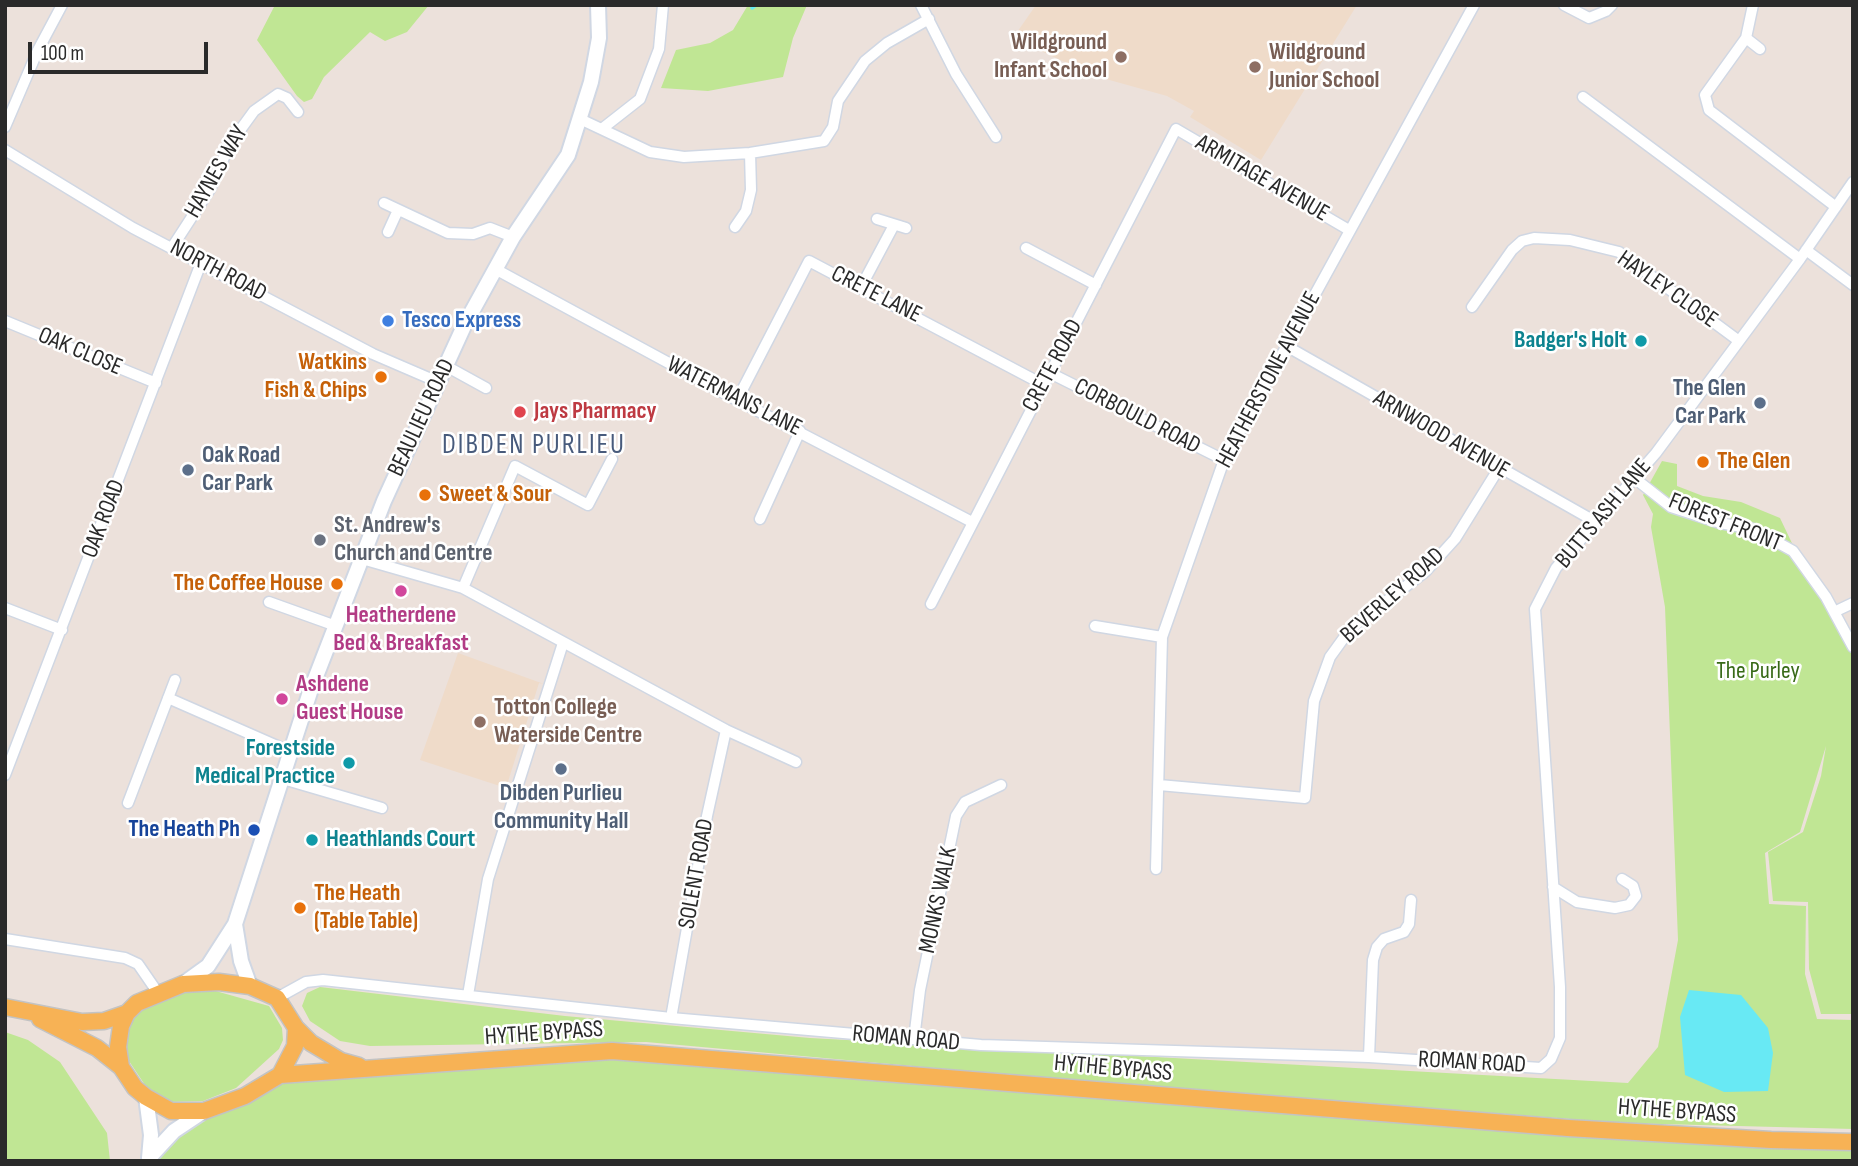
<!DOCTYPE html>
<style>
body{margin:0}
#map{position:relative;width:1858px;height:1166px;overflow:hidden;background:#ece1db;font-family:"Sofia Sans Condensed",sans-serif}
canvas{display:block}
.frame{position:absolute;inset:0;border:7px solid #2a2a2a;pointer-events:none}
.scale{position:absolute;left:28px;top:42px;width:180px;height:32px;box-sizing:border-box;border:4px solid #2a2a2a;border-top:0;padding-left:9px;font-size:21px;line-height:24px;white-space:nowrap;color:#2a2a2a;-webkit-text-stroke:5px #fff;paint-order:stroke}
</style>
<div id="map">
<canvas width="1858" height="1166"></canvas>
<div class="frame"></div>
<div class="scale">100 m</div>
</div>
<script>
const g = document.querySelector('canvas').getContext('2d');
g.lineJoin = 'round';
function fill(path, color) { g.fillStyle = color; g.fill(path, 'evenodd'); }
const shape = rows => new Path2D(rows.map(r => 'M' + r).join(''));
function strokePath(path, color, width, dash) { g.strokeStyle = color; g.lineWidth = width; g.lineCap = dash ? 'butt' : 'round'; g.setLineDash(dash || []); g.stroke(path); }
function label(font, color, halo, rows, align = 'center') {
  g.font = font + ' "Sofia Sans Condensed",sans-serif'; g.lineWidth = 5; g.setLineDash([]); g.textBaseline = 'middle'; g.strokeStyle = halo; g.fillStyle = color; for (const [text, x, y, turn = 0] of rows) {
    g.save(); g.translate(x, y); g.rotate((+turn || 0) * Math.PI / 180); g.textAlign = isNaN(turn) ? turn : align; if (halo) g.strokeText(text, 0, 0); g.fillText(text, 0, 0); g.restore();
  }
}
fill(shape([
 [1036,5,1357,5,1261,160,1190,117,1194,111,1167,96,1095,76,1013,38],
 [458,653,544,684,539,683,506,788,420,760]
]), '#efdbc9');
fill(shape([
 [275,5,429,5,407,32,385,41,370,32,324,77,312,99,304,102,297,96,257,40],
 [748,5,807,5,793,38,783,77,708,91,661,88,676,50,710,43,733,30],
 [1662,461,1677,464,1677,486,1703,496,1741,502,1780,518,1810,581,1853,656,1853,1014,1821,1014,1809,969,1808,902,1773,901,1768,852,1803,832,1821,776,1826,746,1800,832,1765,853,1769,904,1806,906,1805,974,1817,1019,1853,1020,1853,1129,1623,1123,1080,1081,646,1042,370,1046,340,1041,310,1021,302,1006,307,993,320,987,565,1016,810,1038,1628,1083,1658,1047,1678,940,1665,607,1651,527,1653,514,1643,495],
 [212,990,269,1006,282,1028,283,1040,279,1049,236,1088,203,1101,165,1102,153,1097,127,1058,124,1045,127,1030,135,1016,154,1002,183,993],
 [5,1032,28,1040,60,1062,107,1133,110,1161,5,1161],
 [630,1058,1853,1146,1853,1161,155,1161,178,1133,284,1081]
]), '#c0e694');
fill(shape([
 [1689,990,1741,995,1768,1028,1773,1053,1768,1091,1724,1092,1685,1075,1680,1017]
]), '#68e9f4');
strokePath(shape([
 [752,8,756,5]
]), '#68e9f4', 3.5);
const street = shape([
 [921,5,956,74,996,137],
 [1564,5,1589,18,1606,11,1612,5],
 [1753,5,1746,38,1705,95,1709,110,1836,207],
 [1746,38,1760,49],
 [1583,97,1800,259],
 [580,119,650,152,684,157,750,153,824,141,833,127,838,101,865,61,887,43,929,19],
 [5,127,38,50,62,5],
 [603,128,640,99,659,49,663,5],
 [5,150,133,228,373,354,438,382],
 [384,203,448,233,473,234,490,228,513,237],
 [877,219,906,228],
 [735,227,746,211,751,190,750,153],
 [388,232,398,210],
 [173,246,210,189,230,144,254,111,278,94,287,98,298,112],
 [1026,248,1096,285],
 [1806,250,1853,285],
 [497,270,737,400,972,522],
 [861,287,894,225],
 [1472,307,1512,250,1522,241,1534,238,1570,240,1619,252,1739,341],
 [5,321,156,383],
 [1288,347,1596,522],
 [446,366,486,388],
 [1050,373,1224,460],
 [737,400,809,261,1044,385],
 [1633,477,1671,507,1720,523,1753,529,1793,551,1826,597,1853,647],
 [760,519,800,431],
 [362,559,463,588,726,730,796,762],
 [463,588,515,466,588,505,612,459],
 [269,602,336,626],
 [931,604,1176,129,1349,230],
 [5,608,62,630],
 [1834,612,1853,603],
 [1095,626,1162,637],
 [168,698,291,752],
 [5,775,201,263],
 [283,779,382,808],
 [1159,785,1305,798,1314,701,1330,657,1351,628,1426,571,1455,539,1499,468],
 [128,803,175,680],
 [1156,869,1162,637,1224,460,1474,5],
 [1553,887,1577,902,1615,908,1629,905,1636,896,1633,886,1622,879],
 [5,939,125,958,138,964,158,993],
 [468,995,488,879,563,643],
 [277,998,306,982,323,980,671,1018,981,1045,1369,1057,1541,1068,1551,1059,1560,1038,1560,987,1535,609,1556,568,1656,453,1800,259,1853,182],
 [671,1018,707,816,726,730],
 [914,1039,920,990,956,816,965,802,1001,785],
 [1369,1057,1373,960,1377,947,1384,939,1404,932,1409,924,1411,900]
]);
const secondary = shape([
 [235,924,241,961,250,986],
 [183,984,208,966,235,924,310,692,384,501,464,326,513,237,568,155,591,82,599,38,598,5],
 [146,1097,151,1135,149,1158],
 [149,1158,174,1131,204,1111]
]);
const primary = shape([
 [5,1007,82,1022,104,1021,127,1013],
 [40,1019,97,1048,121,1067],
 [296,1028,295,1046,280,1075,245,1096,204,1111,171,1111,146,1097,135,1088,121,1067,118,1047,121,1026,127,1013,137,1003,183,984,219,982,250,986,277,998,296,1028,311,1043,341,1061,359,1066],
 [280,1075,612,1051,1568,1128,1771,1140,1853,1142]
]);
strokePath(street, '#d0d7e3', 13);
strokePath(secondary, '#d0d7e3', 18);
strokePath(primary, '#c3c3c3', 19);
strokePath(street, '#fff', 10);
strokePath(secondary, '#fff', 14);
strokePath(primary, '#f7b255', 16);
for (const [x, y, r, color] of [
 [1121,57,7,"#8d6e63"],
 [1255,67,7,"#8d6e63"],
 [388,321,7,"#3f7fe0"],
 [1641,341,7,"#0f9aa8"],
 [381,377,7,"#e8710a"],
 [1760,403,7,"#5c6f8a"],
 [520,412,7,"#e0444e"],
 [1703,462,7,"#e8710a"],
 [188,470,7,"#5c6f8a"],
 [425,495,7,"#e8710a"],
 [320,540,7,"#6b7280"],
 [337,584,7,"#e8710a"],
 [401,591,7,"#d1479c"],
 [282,699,7,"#d1479c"],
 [480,722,7,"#8d6e63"],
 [349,763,7,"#0f9aa8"],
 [561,769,7,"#5c6f8a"],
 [254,830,7,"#1a4fb4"],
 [312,840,7,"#0f9aa8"],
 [300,908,7,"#e8710a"]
]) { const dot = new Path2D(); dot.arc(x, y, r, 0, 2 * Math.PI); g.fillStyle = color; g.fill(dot); strokePath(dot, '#fff', 2.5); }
label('bold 24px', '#785e54', '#fff', [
 ["Wildground",1107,43,"right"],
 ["Infant School",1107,71,"right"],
 ["Wildground",1269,53],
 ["Junior School",1269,81],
 ["Totton College",494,708],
 ["Waterside Centre",494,736]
], 'left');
label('24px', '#2a2a2a', '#fff', [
 ["HAYNES WAY",217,172,-60],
 ["ARMITAGE AVENUE",1262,179,30],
 ["NORTH ROAD",218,271,28],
 ["HAYLEY CLOSE",1667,290,35],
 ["CRETE LANE",876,295,27],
 ["OAK CLOSE",80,352,23],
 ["CRETE ROAD",1053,366,-62],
 ["HEATHERSTONE AVENUE",1269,380,-62],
 ["WATERMANS LANE",734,397,27],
 ["CORBOULD ROAD",1137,417,27],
 ["BEAULIEU ROAD",422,418,-65],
 ["ARNWOOD AVENUE",1441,435,30],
 ["BUTTS ASH LANE",1604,514,-50],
 ["OAK ROAD",104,519,-69],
 ["FOREST FRONT",1725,523,22],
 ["BEVERLEY ROAD",1393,596,-42],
 ["SOLENT ROAD",697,874,-80],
 ["MONKS WALK",939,900,-78],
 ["HYTHE BYPASS",544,1034,-4],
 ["ROMAN ROAD",906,1039,5],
 ["ROMAN ROAD",1472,1063,3],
 ["HYTHE BYPASS",1113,1069,5],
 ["HYTHE BYPASS",1677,1112,4]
]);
label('bold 24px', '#366cbe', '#fff', [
 ["Tesco Express",402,321]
], 'left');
label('bold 24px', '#0d838f', '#fff', [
 ["Badger's Holt",1627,341],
 ["Forestside",335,749],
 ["Medical Practice",335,777],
 ["Heathlands Court",326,840,"left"]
], 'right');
label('bold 24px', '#c56008', '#fff', [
 ["Watkins",367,363,"right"],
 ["Fish & Chips",367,391,"right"],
 ["The Glen",1717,462],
 ["Sweet & Sour",439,495],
 ["The Coffee House",323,584,"right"],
 ["The Heath",314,894],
 ["(Table Table)",314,922]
], 'left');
label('bold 24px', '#4e5e75', '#fff', [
 ["The Glen",1746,389],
 ["Car Park",1746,417],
 ["Oak Road",202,456,"left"],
 ["Car Park",202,484,"left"],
 ["Dibden Purlieu",561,794,"center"],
 ["Community Hall",561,822,"center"]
], 'right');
label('bold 24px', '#be3a42', '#fff', [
 ["Jays Pharmacy",534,412]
], 'left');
label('bold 24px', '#5b616d', '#fff', [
 ["St. Andrew's",334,526],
 ["Church and Centre",334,554]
], 'left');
label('bold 24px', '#b23c85', '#fff', [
 ["Heatherdene",401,616],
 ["Bed & Breakfast",401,644],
 ["Ashdene",296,685,"left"],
 ["Guest House",296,713,"left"]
]);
label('24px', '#386a17', '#fff', [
 ["The Purley",1758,672]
]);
label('bold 24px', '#164399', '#fff', [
 ["The Heath Ph",240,830]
], 'right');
g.letterSpacing = '2px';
label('28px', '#485b7c', '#fff', [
 ["DIBDEN PURLIEU",534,446]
]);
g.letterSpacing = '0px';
</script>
